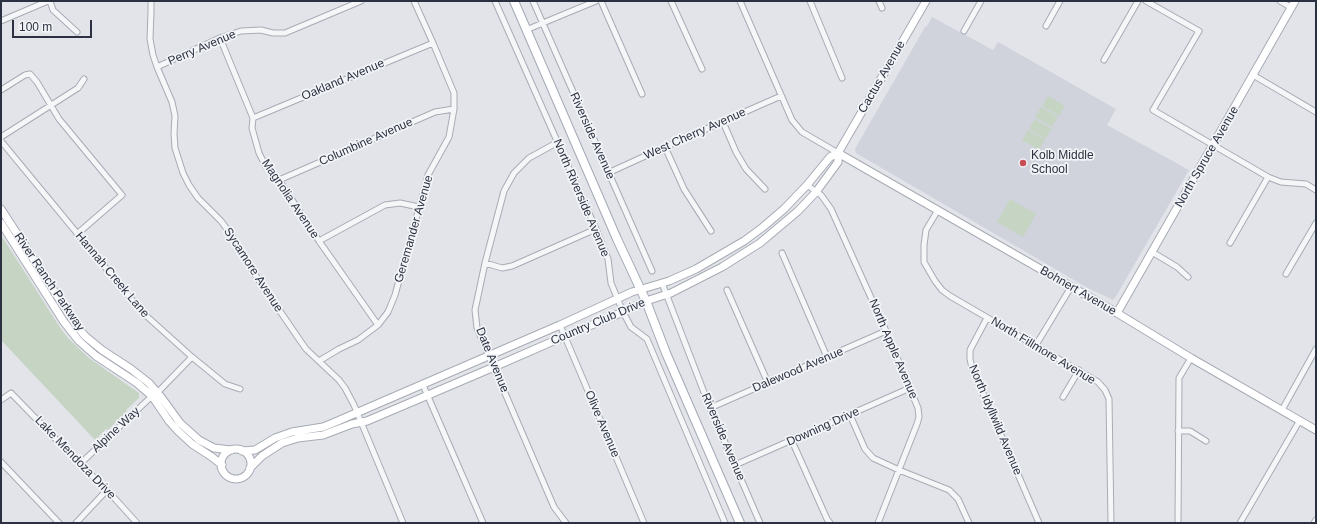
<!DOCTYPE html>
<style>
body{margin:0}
#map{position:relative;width:1317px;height:524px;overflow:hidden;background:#e2e4ea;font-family:Helvetica,sans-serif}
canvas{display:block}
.frame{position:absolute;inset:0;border:2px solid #2b3141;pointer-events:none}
.scale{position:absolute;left:12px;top:20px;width:80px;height:18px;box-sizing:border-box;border:2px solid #2b3141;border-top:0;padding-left:5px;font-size:12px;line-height:14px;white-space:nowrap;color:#2b3141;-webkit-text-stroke:3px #f2f4f7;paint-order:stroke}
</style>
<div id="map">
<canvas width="1317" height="524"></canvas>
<div class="frame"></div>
<div class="scale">100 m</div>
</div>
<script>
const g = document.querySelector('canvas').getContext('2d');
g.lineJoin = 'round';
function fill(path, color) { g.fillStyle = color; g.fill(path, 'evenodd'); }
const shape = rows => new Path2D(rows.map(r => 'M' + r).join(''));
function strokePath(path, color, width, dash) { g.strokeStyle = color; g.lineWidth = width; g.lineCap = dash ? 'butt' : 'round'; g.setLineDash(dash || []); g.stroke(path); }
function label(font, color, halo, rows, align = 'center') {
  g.font = font + ' Helvetica,sans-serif'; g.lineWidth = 3.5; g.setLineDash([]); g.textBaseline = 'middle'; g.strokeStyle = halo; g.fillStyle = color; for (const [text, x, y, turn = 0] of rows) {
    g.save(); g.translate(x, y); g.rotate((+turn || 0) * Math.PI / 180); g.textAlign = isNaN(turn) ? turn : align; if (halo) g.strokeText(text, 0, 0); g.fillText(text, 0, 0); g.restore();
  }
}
fill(shape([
 [932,17,993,50,998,42,1116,109,1107,125,1189,170,1115,298,1113,300,1086,287,856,153,855,149,925,27,927,26]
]), '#d0d3dc');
fill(shape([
 [1048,96,1065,106,1059,116,1042,106],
 [1041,107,1058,117,1052,127,1035,117],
 [1035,119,1052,129,1045,139,1029,129],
 [1028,130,1045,140,1039,150,1022,140],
 [1010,199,1036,214,1023,237,997,222],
 [1,235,61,329,68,338,89,358,139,393,139,398,126,410,127,411,108,430,106,429,95,440,1,340]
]), '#c6d4c4');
const street = shape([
 [50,1,53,10,77,32],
 [151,1,151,12,150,39,153,55,157,67,172,102,175,116,174,134,175,148,183,173,189,185,198,198,221,221,233,237,243,257,299,339,306,349,339,380,345,388,354,405,403,523],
 [495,1,596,229,608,259,611,283,623,312,631,327,647,339,725,523],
 [533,1,652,271],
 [601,1,642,94],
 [671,1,702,69],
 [740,1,792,120,802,132,838,153],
 [810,1,842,78],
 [879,1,882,8],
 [1146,1,1199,31,1153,110,1268,177,1281,182,1306,184,1316,190],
 [1280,1,1292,8],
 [1,21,48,1],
 [1046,26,1060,1],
 [526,30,596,1],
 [964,31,981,1],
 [220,38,253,118,252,128,259,153,265,165,279,180,319,241,378,325],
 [1104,60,1138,1],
 [157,67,220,38,241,31,261,30,273,33,285,33,361,1],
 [1253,75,1316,112],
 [1,90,25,75,30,74,37,82,59,119,122,195,77,234],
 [253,118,433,43],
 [723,122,736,152,746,169,765,189],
 [1,137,78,88,84,79],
 [1,141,142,312,192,357,225,384,240,389],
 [558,142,529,158,514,173,504,191,485,263,475,310,477,328,554,507,566,523],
 [665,147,684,189,711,231],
 [608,173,665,147,781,96],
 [279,180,435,112,454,109],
 [807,185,821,195,831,209,886,331,918,408,919,417,917,424,878,523],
 [938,210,926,230,924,245,924,262,935,281,942,290,950,296,1098,382,1105,390,1109,399,1111,523],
 [319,241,385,205,400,203,419,207],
 [1230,243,1268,177],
 [1152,252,1177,267,1188,277],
 [782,253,827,357],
 [485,263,502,268,512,266,596,229],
 [1286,274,1316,223],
 [662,283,710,408,760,523],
 [727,290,768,383],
 [987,318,970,350,970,359,972,368,1039,523],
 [560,325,644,523],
 [1036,345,1071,287],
 [319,361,339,349,358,340,378,325,388,312,395,295,428,175,449,137,454,109,454,93,433,43,414,1],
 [423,385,483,523],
 [158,392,192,357],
 [1063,397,1079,370],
 [1,400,11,393,80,464,107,490,137,523],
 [710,408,886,331],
 [1282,410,1316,349],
 [850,415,865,449,873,458,899,470,949,490,958,499,969,523],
 [1178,431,1190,431,1206,441],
 [792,441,827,519,830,523],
 [1,462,59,523],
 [80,464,152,396],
 [735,465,910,388],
 [76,523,107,490],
 [1178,523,1179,378,1191,358],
 [1240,523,1300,420],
 [1314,523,1316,520]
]);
const secondary = shape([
 [838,153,1117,313,1191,358,1316,430],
 [1,209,76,325,85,336,102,350,131,369,149,383,161,397,180,423,199,440,214,448,231,450],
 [1,223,64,322,79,341,96,356,137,383,152,396,169,421,178,431,192,444,212,457,222,465],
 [1117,313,1295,1],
 '221 464a15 15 0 1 1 30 0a15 15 0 1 1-30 0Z',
 [242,451,255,450,275,438,292,432,323,427,333,423,560,325,632,292,669,281,696,269,744,241,763,227,784,209,807,185,830,157,838,153],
 [250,468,262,456,282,443,298,438,323,435,352,424,367,421,494,367,565,336,623,312,646,301,671,293,722,267,760,243,798,211,816,192,838,162,838,153,926,1]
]);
const primary = shape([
 [514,1,617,239,646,301,666,353,740,523]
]);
strokePath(street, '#a7abb4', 7);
strokePath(secondary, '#a7abb4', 9);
strokePath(primary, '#a2a8b5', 10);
strokePath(street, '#f5f6f8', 5);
strokePath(secondary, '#fff', 7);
strokePath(primary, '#fff', 8);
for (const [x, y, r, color] of [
 [1023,163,4,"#ca4c54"]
]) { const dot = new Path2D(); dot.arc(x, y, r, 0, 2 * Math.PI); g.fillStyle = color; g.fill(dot); strokePath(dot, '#f2f4f7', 1.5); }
label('12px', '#2b3141', '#f2f4f7', [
 ["Perry Avenue",202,48,-23],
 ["Cactus Avenue",882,77,-60],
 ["Oakland Avenue",343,80,-23],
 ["West Cherry Avenue",695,134,-24],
 ["Riverside Avenue",592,136,66],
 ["Columbine Avenue",366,142,-24],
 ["North Spruce Avenue",1207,157,-60],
 ["North Riverside Avenue",581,198,67],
 ["Magnolia Avenue",290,199,56],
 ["Geremander Avenue",414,229,-74],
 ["Sycamore Avenue",253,270,57],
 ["Hannah Creek Lane",112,275,50],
 ["River Ranch Parkway",49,282,56],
 ["Bohnert Avenue",1078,291,30],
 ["Country Club Drive",598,322,-23],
 ["North Apple Avenue",893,349,67],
 ["North Fillmore Avenue",1043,351,31],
 ["Date Avenue",492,360,68],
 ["Dalewood Avenue",798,370,-23],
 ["North Idyllwild Avenue",995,420,67],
 ["Olive Avenue",602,424,67],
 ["Downing Drive",823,427,-24],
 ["Alpine Way",116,430,-43],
 ["Riverside Avenue",723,437,67],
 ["Lake Mendoza Drive",75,458,46]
]);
label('12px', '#2b3141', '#f2f4f7', [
 ["Kolb Middle",1031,156],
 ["School",1031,170]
], 'left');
</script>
